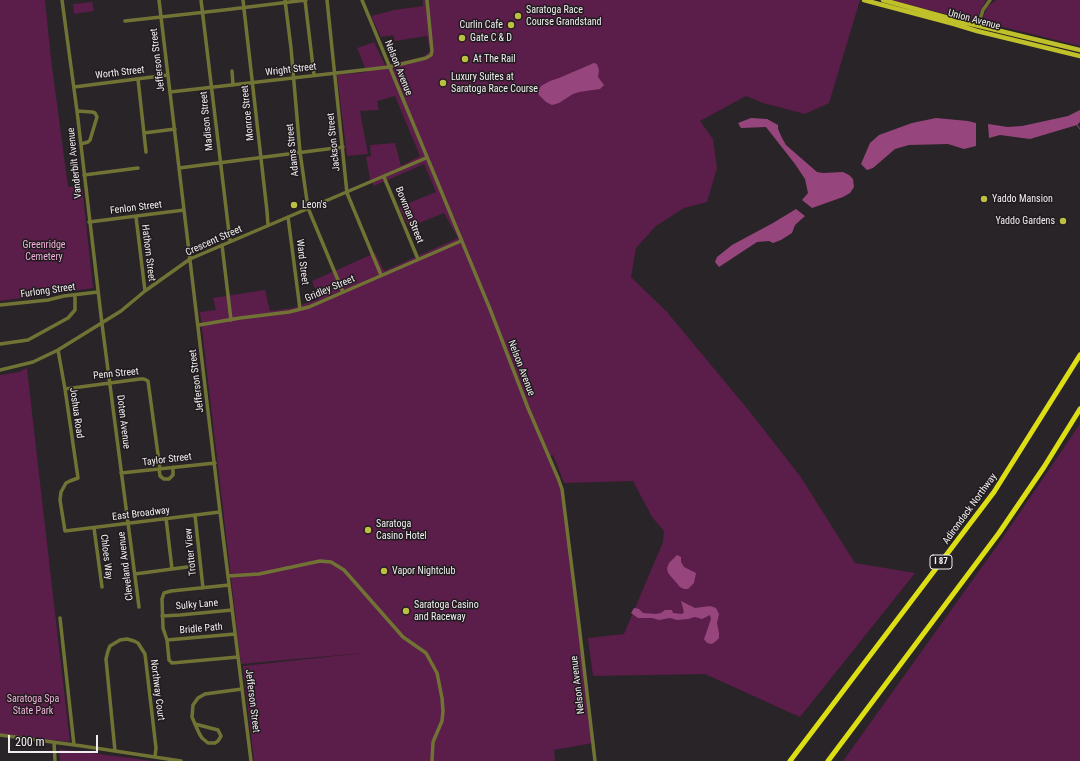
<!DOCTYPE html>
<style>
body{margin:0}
#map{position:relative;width:1080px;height:761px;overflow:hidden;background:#292427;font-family:"Roboto Condensed",sans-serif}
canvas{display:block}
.scale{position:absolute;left:8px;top:735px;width:90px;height:18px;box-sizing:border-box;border:2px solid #f1eef0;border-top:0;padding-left:5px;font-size:12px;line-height:14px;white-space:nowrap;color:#f1eef0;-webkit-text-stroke:3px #201b1e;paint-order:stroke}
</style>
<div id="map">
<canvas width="1080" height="761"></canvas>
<div class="scale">200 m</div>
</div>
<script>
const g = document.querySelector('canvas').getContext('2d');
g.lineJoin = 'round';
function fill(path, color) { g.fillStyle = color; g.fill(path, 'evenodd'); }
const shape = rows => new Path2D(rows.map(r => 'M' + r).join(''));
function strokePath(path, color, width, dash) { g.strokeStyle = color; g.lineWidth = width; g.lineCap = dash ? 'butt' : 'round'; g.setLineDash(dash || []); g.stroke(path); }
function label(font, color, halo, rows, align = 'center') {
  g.font = font + ' "Roboto Condensed",sans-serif'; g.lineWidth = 3; g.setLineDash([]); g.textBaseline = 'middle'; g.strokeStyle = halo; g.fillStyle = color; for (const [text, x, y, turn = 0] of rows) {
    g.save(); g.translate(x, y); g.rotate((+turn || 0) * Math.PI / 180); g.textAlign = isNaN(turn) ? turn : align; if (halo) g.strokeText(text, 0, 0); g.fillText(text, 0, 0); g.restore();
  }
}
fill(shape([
 [0,0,45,0,51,59,68,187,82,186,93,288,0,301],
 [423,0,860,0,829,103,805,114,763,103,746,96,700,121,713,139,717,168,707,202,684,208,656,226,636,248,631,277,667,312,750,412,800,476,855,563,915,573,800,717,705,674,593,676,588,638,624,634,663,542,664,531,652,517,633,481,564,483,553,455,548,457,562,489,593,743,554,750,555,761,254,761,243,666,363,653,241,664,200,312,216,310,213,298,265,290,270,311,293,308,319,299,312,281,375,253,384,271,458,238,444,213,409,227,399,207,436,192,424,164,374,186,370,179,366,157,371,156,370,145,395,143,401,166,420,156,395,96,377,101,379,110,360,111,368,154,347,156,337,75,367,72,357,48,374,42,385,65,423,57,430,51,427,36,395,41,393,35,381,37,371,16,394,10,423,6],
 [890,0,986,0,977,18,973,21],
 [996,0,1080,0,1080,46,987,23,984,21,984,15,988,6],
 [92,2,94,11,74,14,73,4],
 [27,368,36,448,70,742,0,734,0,375,19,372],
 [1080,424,1080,761,843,761,997,546],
 [59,749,146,760,153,761,60,761]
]), '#5b1d49');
fill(shape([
 [594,63,597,64,599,70,598,77,604,85,600,89,579,92,573,94,559,103,552,105,546,102,539,95,538,92,541,86,550,81,559,78],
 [1080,110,1080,122,1077,125,1030,139,1000,135,989,138,988,124,1008,127,1022,126,1068,116],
 [751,118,767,119,778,125,778,129,782,138,786,145,817,172,823,173,843,172,849,175,853,179,854,187,850,193,843,197,812,208,802,200,808,193,805,179,795,164,766,127,741,128,738,123],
 [936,118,968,121,976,123,976,146,964,149,948,144,909,145,895,149,873,168,867,170,861,164,870,143,879,135,912,123],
 [796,209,805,216,795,225,792,233,781,240,773,243,769,241,757,242,719,267,715,262,717,257,732,245,773,223],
 [677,555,681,557,681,562,684,567,696,573,694,583,688,589,684,589,680,587,668,573,667,568,669,563],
 [681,601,695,608,710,606,716,608,719,614,717,623,719,633,719,638,716,641,712,644,707,643,704,639,711,619,710,615,702,619,695,617,688,619,677,620,670,618,659,620,652,618,638,618,631,613,634,608,639,609,643,613,656,614,661,613,665,610,672,610,673,613,682,614,684,612]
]), '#96467d');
strokePath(shape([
 [1077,125,1080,129]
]), '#96467d', 1);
strokePath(shape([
 [62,0,77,111,102,324,139,607],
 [159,0,220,512,251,761],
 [201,0,230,241],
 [243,0,267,211,268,225],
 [285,0,291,48,300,152,308,208,343,292],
 [305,0,314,75],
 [327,0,347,193,381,275],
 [362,0,490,309,528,408,558,478,562,489,579,625,595,761],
 [125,21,224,10,306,0],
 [978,26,983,10,990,0],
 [232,71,233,85],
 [138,79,146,152],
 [74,87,168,75],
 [170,92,389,67,426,58,431,55,432,51,427,0],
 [77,111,92,112,95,113,97,117,90,140,88,142,81,144],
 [144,133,175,129],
 [179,168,343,147],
 [84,175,138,168],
 [384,177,418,259],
 [136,217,145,291],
 [288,217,300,309],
 [89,222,184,210],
 [222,245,231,320],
 [0,305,48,300,64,296,98,292],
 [199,325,240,318,289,312,309,307,461,241],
 [0,344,28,340,68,318,75,310,75,295],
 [58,350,65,389,78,478,70,481,66,483,61,492,60,500,65,531,220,512],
 [0,370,33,362,58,350,121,311,145,291,190,259,426,158],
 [65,389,140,379,144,379,148,381,160,469],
 [159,469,160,476,164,479,169,479,173,475,173,467],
 [121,473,215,463],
 [195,515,203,588],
 [166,518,172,569],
 [94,528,102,587],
 [135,574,187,567],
 [228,576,259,574,320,561,331,562,344,570,403,637,426,653,437,673,442,698,443,711,442,721,433,742,432,761],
 [229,585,171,591,164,593,162,599,163,628,167,640,169,660,172,663,238,657],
 [162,616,180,615,232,610],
 [60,618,74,745],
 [167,640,235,634],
 [195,724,218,730,221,736,218,741,215,743,208,743,202,738,199,733,195,724,192,717,193,705,198,698,205,694,242,689],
 [0,735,82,746,181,761],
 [54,742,55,761],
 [115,751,106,659,108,651,110,646,120,640,127,639,134,641,138,643,145,654,156,748,155,757]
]), '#717335', 3.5);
strokePath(shape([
 [864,0,954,24,977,31,1080,56],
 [883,0,967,23,1080,50]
]), '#bfc02a', 4.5);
strokePath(shape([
 [790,761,994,492,1080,355],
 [828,761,999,533,1044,467,1080,409]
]), '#dddf14', 5);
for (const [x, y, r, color] of [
 [518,16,4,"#bdbf43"],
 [511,25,4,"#bdbf43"],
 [462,38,4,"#bdbf43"],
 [465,59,4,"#bdbf43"],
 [443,83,4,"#bdbf43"],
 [984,199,4,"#bdbf43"],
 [294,205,4,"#bdbf43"],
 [1063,221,4,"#bdbf43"],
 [368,530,4,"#bdbf43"],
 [384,571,4,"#bdbf43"],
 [406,611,4,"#bdbf43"]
]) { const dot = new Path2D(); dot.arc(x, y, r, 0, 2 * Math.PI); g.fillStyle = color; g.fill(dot); strokePath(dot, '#201b1e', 1.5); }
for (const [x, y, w] of [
 [941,562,22]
]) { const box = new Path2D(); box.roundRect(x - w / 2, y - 7, w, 14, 3); g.fillStyle = '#201b1e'; g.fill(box); strokePath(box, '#f1eef0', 1); }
label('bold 9px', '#f1eef0', null, [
 ["I 87",941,562]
]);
label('10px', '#f1eef0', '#201b1e', [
 ["Saratoga Race",526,10],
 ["Course Grandstand",526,22],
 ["Curlin Cafe",503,25,"right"],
 ["Gate C & D",470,38],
 ["At The Rail",473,59],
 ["Luxury Suites at",451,77],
 ["Saratoga Race Course",451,89],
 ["Yaddo Mansion",992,199],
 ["Leon's",302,205],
 ["Yaddo Gardens",1055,221,"right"],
 ["Saratoga",376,524],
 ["Casino Hotel",376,536],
 ["Vapor Nightclub",392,571],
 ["Saratoga Casino",414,605],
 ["and Raceway",414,617]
], 'left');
label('10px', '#f1eef0', '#201b1e', [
 ["Union Avenue",974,20,15],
 ["Jefferson Street",158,60,-97],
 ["Nelson Avenue",398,68,68],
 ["Wright Street",291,70,-7],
 ["Worth Street",120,73,-7],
 ["Monroe Street",248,113,-96],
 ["Madison Street",207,121,-96],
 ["Jackson Street",334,142,-96],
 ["Adams Street",293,150,-96],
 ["Vanderbilt Avenue",75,163,-96],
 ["Fenlon Street",136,208,-7],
 ["Bowman Street",409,215,68],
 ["Crescent Street",214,241,-24],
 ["Hathorn Street",148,253,83],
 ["Ward Street",302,262,83],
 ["Gridley Street",330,289,-23],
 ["Furlong Street",48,291,-8],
 ["Nelson Avenue",521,368,69],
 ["Penn Street",116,374,-6],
 ["Jefferson Street",197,381,-97],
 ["Joshua Road",76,413,82],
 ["Doten Avenue",123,422,83],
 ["Taylor Street",167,460,-7],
 ["Adirondack Northway",970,509,-54],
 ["East Broadway",141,514,-7],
 ["Trotter View",191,552,-96],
 ["Chloes Way",106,557,83],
 ["Cleveland Avenue",126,566,-97],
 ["Sulky Lane",197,605,-5],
 ["Bridle Path",201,629,-5],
 ["Nelson Avenue",578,685,-97],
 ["Northway Court",157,690,83],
 ["Jefferson Street",252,701,83]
]);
label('10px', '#f4b1db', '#201b1e', [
 ["Greenridge",44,245],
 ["Cemetery",44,257],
 ["Saratoga Spa",33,699],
 ["State Park",33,711]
]);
</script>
